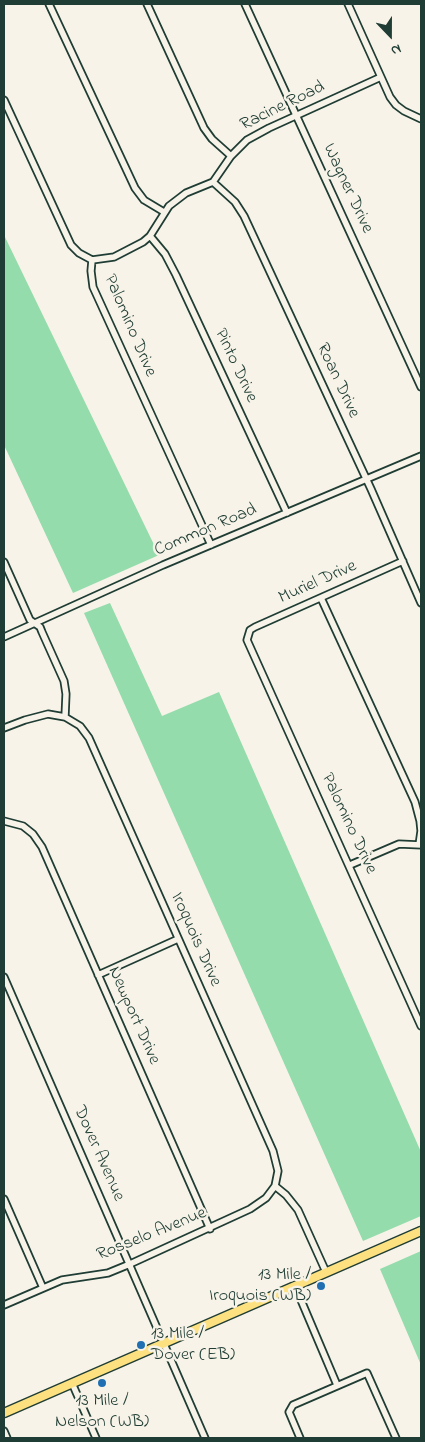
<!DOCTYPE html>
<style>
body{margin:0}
#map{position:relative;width:425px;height:1442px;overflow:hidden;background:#f7f3e8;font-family:"Indie Flower",sans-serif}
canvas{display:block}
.frame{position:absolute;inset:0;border:5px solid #1f3d34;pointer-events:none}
.north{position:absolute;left:365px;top:10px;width:50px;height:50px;-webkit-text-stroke:4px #f7f3e8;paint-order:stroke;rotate:158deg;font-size:14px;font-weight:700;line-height:20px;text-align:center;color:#1f3d34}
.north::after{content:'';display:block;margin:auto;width:18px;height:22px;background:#1f3d34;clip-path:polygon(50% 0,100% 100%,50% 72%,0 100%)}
</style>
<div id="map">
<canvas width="425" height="1442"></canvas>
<div class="frame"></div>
<div class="north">N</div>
</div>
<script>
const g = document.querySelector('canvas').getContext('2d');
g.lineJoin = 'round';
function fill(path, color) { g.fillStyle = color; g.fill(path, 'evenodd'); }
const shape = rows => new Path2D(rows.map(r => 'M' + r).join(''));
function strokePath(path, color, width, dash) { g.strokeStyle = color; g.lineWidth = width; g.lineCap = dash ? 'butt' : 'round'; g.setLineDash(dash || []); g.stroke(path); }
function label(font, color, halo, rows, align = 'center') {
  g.font = font + ' "Indie Flower",sans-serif'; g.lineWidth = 5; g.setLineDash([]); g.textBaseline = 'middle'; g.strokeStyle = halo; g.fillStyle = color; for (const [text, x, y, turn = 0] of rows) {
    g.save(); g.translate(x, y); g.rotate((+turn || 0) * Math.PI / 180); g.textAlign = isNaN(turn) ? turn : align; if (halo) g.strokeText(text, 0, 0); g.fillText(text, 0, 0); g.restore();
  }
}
fill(shape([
 [4,235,159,555,73,593,4,445],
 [110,603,162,716,219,692,421,1152,421,1216,363,1241,84,613],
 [421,1251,421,1365,380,1269]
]), '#94dcab');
const minor = shape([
 [49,4,135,188,144,200,164,212],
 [147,4,204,128,212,139,231,156],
 [245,4,421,387],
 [348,4,390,97,396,105,404,111,421,119],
 [4,100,71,245,79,253,92,260],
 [213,182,235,202,244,216,371,489,421,603],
 [150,236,165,254,176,275,287,513],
 [92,260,114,257,143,242,150,236,169,206,186,193,213,182,231,156,247,140,269,128,381,77],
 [92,260,91,271,93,287,211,545],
 [403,561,255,627,250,630,247,640,421,1026],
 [4,562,30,620,40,627,42,632,64,681,66,694,65,717,80,726,89,738,273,1151,278,1171,275,1186,286,1195,298,1210,326,1272],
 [321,598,415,802,420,821,421,831,419,845],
 [4,637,163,565,421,456],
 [4,728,25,720,48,714,65,717],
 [4,821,23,826,33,834,42,847,210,1229],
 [350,865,399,844,421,845],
 [98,975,178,939],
 [4,977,205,1438],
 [4,1199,43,1288],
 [295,1286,337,1385],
 [4,1305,62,1280,108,1273,130,1264,250,1209,266,1198,275,1186],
 [72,1383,96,1438],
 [4,1431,7,1438],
 [300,1438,289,1412,293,1405,367,1373,396,1438]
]);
const major = shape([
 [4,1413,421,1231]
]);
strokePath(minor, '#1f3d34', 9);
strokePath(major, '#1f3d34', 11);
strokePath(minor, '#f7f3e8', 5.5);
strokePath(major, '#fde080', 8);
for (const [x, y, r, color] of [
 [321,1286,5,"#1f6fb2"],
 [141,1345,5,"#1f6fb2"],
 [102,1383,5,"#1f6fb2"]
]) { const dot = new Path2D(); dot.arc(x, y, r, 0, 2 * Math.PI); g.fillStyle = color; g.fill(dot); strokePath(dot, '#f7f3e8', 2); }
label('18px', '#1f3d34', '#f7f3e8', [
 ["Racine Road",283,107,-26],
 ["Wagner Drive",347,189,65],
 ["Palomino Drive",129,326,67],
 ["Pinto Drive",235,366,65],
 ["Roan Drive",337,381,65],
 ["Common Road",206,531,-23],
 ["Muriel Drive",318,583,-24],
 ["Palomino Drive",348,824,65],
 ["Iroquois Drive",195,940,66],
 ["Newport Drive",133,1016,66],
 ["Dover Avenue",98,1154,66],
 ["Rosselo Avenue",152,1235,-22]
]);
label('18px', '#1f3d34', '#f7f3e8', [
 ["13 Mile /",311,1276],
 ["Iroquois (WB)",311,1297],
 ["13 Mile /",151,1335,"left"],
 ["Dover (EB)",151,1356,"left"],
 ["13 Mile /",102,1402,"center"],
 ["Nelson (WB)",102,1423,"center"]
], 'right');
</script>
